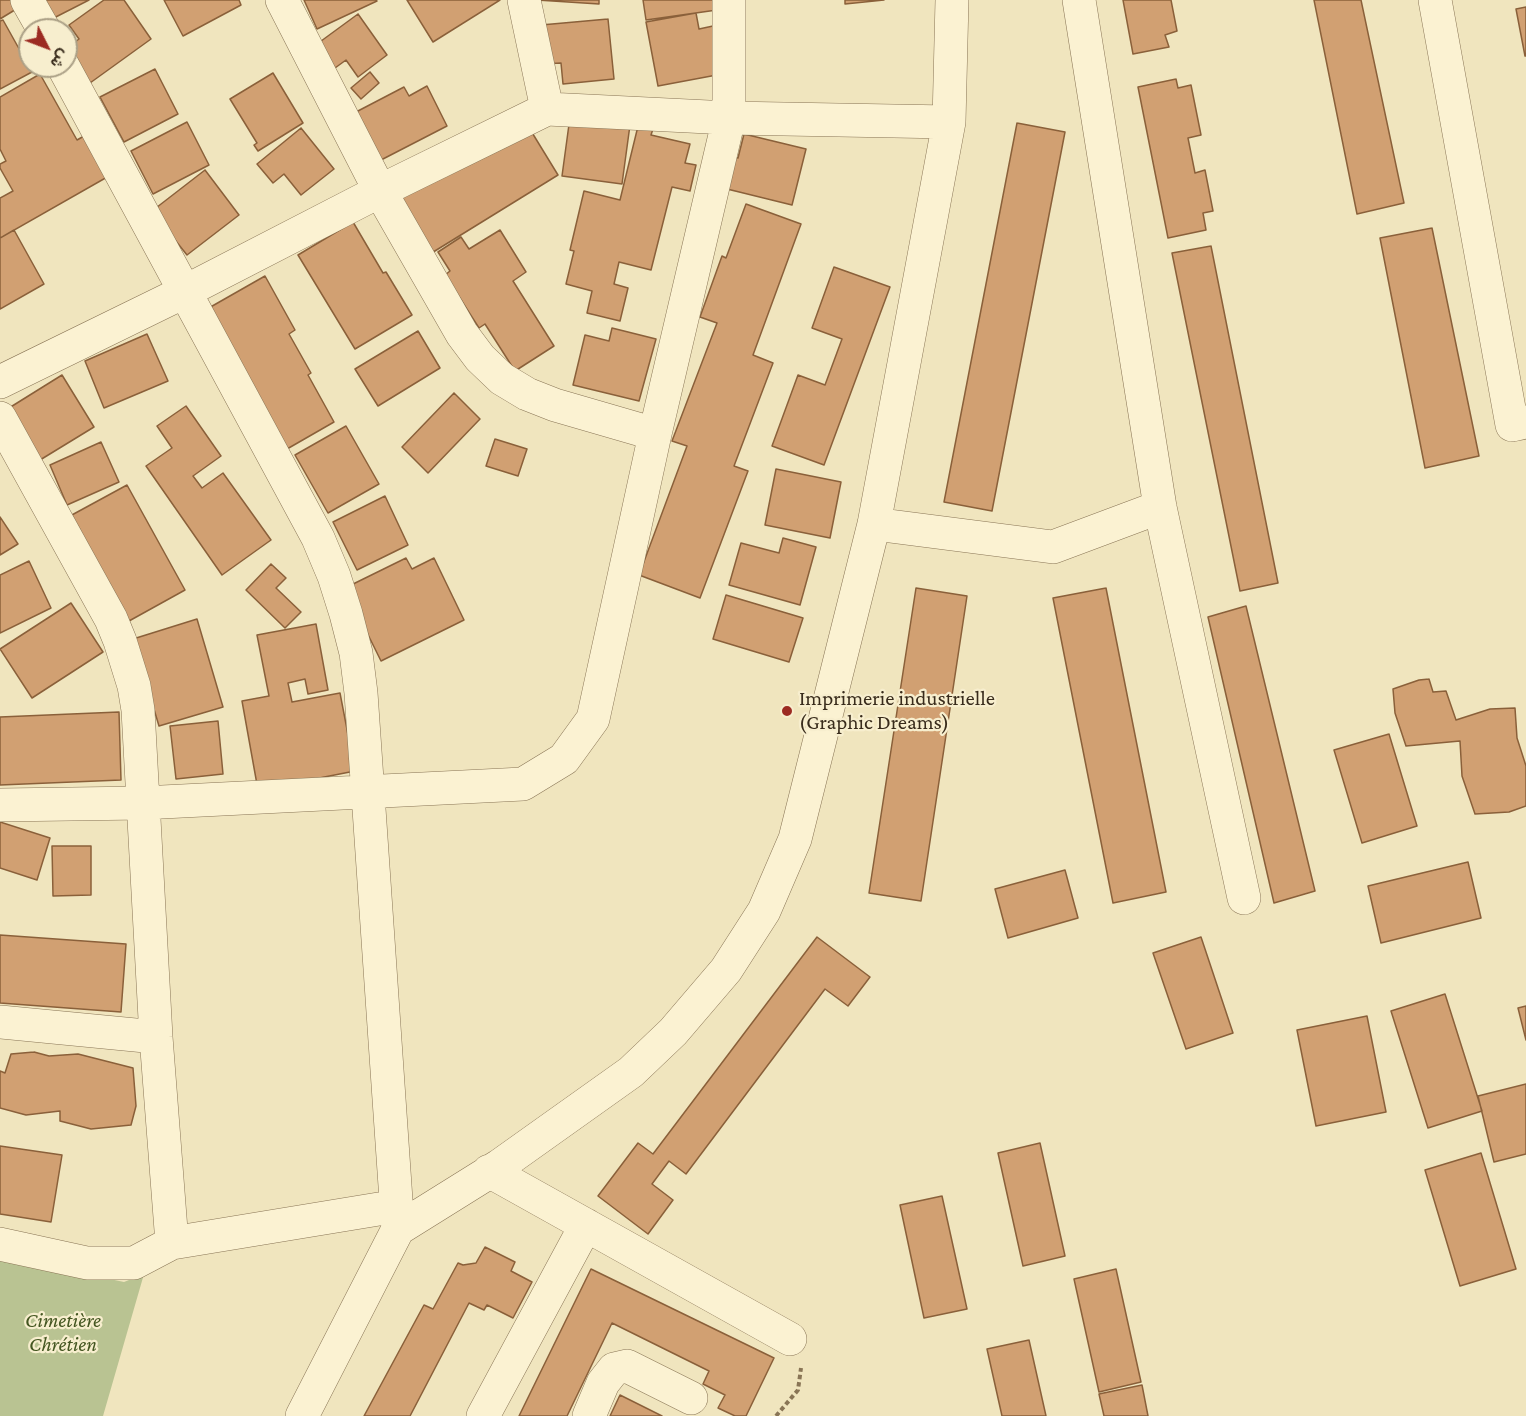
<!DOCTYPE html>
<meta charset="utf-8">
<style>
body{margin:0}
#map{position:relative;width:1526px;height:1416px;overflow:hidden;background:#f0e5be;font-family:"Crimson Pro",Vazirmatn,serif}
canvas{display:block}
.north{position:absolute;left:18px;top:18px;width:60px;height:60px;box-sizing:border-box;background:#f7eece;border:2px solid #aba086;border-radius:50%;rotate:132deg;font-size:16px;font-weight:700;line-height:24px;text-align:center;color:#382b1b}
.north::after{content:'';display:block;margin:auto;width:21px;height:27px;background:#9c2b22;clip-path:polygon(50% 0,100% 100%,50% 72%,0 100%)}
</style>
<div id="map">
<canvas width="1526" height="1416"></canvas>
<div class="north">ش</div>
</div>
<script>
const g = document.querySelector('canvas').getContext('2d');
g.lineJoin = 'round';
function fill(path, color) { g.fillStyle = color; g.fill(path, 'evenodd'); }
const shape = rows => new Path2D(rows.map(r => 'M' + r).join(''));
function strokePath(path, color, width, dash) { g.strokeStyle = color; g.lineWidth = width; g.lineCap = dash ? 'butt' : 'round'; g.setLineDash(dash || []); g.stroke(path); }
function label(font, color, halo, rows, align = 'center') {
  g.font = font + ' "Crimson Pro",serif'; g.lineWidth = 4.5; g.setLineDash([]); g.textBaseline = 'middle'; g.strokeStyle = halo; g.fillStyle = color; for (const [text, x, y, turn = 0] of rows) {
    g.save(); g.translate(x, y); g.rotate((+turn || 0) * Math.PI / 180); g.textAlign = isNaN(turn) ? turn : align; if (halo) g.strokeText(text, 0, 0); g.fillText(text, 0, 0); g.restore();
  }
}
fill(shape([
 [0,1256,124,1282,144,1274,103,1416,0,1416]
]), '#b9c392');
const building = shape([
 [0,0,14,0,18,8,0,19,0,0],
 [32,0,89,0,44,23,32,0],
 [104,0,124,0,151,39,90,83,66,49,79,39,69,25,104,0],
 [164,0,239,0,241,5,183,36,164,0],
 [304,0,376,0,377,1,317,29,304,0],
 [407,0,500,0,433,42,407,0],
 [537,0,599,0,599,4,537,0],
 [643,0,722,0,724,9,646,20,643,0],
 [845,0,884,0,845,4,845,0],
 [1123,0,1171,0,1177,31,1165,35,1169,47,1133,54,1123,0],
 [1314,0,1361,0,1404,203,1357,214,1314,0],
 [1526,7,1526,56,1525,56,1516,9,1526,7],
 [696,13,699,29,713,26,722,74,658,86,646,22,696,13],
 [358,14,387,55,358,77,346,60,335,68,317,44,358,14],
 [608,19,614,79,563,84,561,63,544,64,541,25,608,19],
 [3,20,32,72,0,89,0,21,3,20],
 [155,69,178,114,124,142,100,97,155,69],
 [370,72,379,83,361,99,351,88,370,72],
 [273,73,303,123,258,151,254,145,257,143,230,99,273,73],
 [40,74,77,140,93,131,116,172,0,238,0,198,13,191,0,168,0,164,6,161,0,149,0,97,40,74],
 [1176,79,1178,88,1191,85,1201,135,1188,138,1195,173,1205,170,1213,211,1203,213,1206,230,1168,238,1138,87,1176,79],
 [427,86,447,126,381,160,356,112,404,87,409,96,427,86],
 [570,117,630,125,622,184,562,176,570,117],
 [187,122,209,165,153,194,131,151,187,122],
 [639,122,654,126,651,135,690,144,685,163,696,165,690,191,672,187,651,270,619,262,614,284,628,288,620,321,587,313,592,291,566,284,574,251,570,250,584,191,620,200,639,122],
 [1017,123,1065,132,992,511,944,502,1017,123],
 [528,126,558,175,430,254,396,199,528,126],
 [301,128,334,169,301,195,284,174,273,183,257,164,301,128],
 [744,134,806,149,792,205,723,188,731,156,738,158,744,134],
 [205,170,239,215,187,255,152,211,205,170],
 [746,204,801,224,753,355,773,363,734,466,748,471,700,598,639,575,687,446,672,441,717,323,700,317,722,256,726,258,746,204],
 [353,222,383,273,386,272,412,315,355,349,298,255,353,222],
 [1432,228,1479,456,1425,468,1380,238,1432,228],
 [14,230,44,284,0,309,0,238,14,230],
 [500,230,526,272,513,281,554,346,515,371,485,324,479,328,445,275,450,271,438,252,461,237,469,249,500,230],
 [1211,246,1278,583,1240,591,1172,253,1211,246],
 [834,267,890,287,824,465,772,446,798,375,825,385,842,339,812,328,834,267],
 [265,276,295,330,289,334,311,373,308,375,334,422,287,449,207,309,265,276],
 [612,328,656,339,639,401,573,385,585,335,609,341,612,328],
 [418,331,440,368,378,406,355,369,418,331],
 [147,334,168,381,104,408,85,361,147,334],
 [62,375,94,427,40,460,9,408,62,375],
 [454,393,480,419,428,473,402,447,454,393],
 [186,406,221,456,193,476,202,488,223,473,271,540,222,575,146,466,172,448,157,426,186,406],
 [346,426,379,484,328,513,295,455,346,426],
 [495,439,527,449,518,476,486,466,495,439],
 [101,442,119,482,67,505,50,465,101,442],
 [776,469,841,482,830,538,765,525,776,469],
 [127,485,185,590,129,621,70,516,127,485],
 [385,496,408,545,357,570,333,522,385,496],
 [0,517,18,544,0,555,0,517],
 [783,538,816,547,800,605,729,585,741,543,779,553,783,538],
 [406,558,412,569,434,558,464,620,381,661,345,588,406,558],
 [29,561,51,608,0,633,0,575,29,561],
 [271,564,286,578,276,588,301,612,285,628,246,590,271,564],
 [916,588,967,596,921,901,869,893,916,588],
 [1106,588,1166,892,1113,903,1053,598,1106,588],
 [726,595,803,618,789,662,713,639,726,595],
 [71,603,103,652,32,698,0,649,71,603],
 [1246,606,1315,891,1274,903,1208,617,1246,606],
 [197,619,223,707,159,726,133,639,197,619],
 [316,624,328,690,308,694,305,679,288,683,292,702,340,693,355,771,258,790,242,701,269,696,257,635,316,624],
 [1429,679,1433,692,1446,691,1456,720,1490,709,1515,708,1517,738,1526,766,1526,806,1509,812,1475,814,1462,776,1460,741,1406,746,1395,713,1393,689,1419,680,1429,679],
 [119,712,121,780,0,785,0,717,119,712],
 [218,721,223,774,176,779,170,726,218,721],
 [1389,734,1417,826,1362,843,1334,750,1389,734],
 [0,822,50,838,37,880,0,868,0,822],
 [52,846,91,846,91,895,53,896,52,846],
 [1468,862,1481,918,1381,943,1368,886,1468,862],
 [1065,870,1078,918,1008,938,995,889,1065,870],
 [0,935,126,944,121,1012,0,1003,0,935],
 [817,937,870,977,848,1006,825,989,686,1174,669,1161,652,1184,673,1200,648,1234,598,1196,638,1143,653,1154,817,937],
 [1201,937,1233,1033,1186,1049,1153,953,1201,937],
 [1445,994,1482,1111,1428,1128,1391,1011,1445,994],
 [1526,1006,1526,1040,1518,1008,1526,1006],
 [1367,1016,1386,1112,1316,1126,1297,1030,1367,1016],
 [34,1052,49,1056,78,1054,133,1068,136,1106,131,1125,91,1129,60,1121,60,1111,26,1115,0,1108,0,1071,5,1073,11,1054,34,1052],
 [1526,1084,1526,1154,1494,1162,1478,1096,1526,1084],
 [1040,1143,1065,1256,1023,1266,998,1153,1040,1143],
 [0,1146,62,1155,51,1222,0,1214,0,1146],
 [1481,1153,1516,1269,1460,1286,1425,1170,1481,1153],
 [942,1196,967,1309,924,1318,900,1205,942,1196],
 [485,1247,515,1262,511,1271,532,1282,513,1318,487,1305,484,1310,469,1303,410,1416,364,1416,424,1305,433,1309,458,1263,463,1265,476,1263,485,1247],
 [591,1269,774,1358,746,1416,735,1416,718,1408,725,1395,703,1384,709,1371,612,1323,567,1416,519,1416,591,1269],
 [1116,1269,1141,1382,1099,1392,1074,1279,1116,1269],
 [1029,1340,1046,1416,1002,1416,987,1349,1029,1340],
 [1142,1385,1148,1416,1104,1416,1099,1394,1142,1385],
 [620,1395,662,1416,610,1416,620,1395]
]);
fill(building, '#d1a072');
strokePath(building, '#8a603a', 1.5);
const minor = shape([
 [27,0,44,30],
 [282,0,380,191,462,334,480,358,502,379,527,394,555,405,655,434],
 [524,0,547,109],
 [1079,0,1160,507,1244,898],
 [1435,0,1512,425,1526,422],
 [63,66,318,538,334,576,346,614,356,653,361,693,398,1229],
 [0,382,186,291,380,191,547,109,729,118,949,122],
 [0,418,111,619,120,641,134,686,138,710,156,1037,172,1243],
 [874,524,1053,547,1160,507],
 [0,805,142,803,523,784,564,759,593,719,655,434,729,118,729,0],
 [0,1022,156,1037],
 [489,1171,790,1339],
 [0,1244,87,1263,134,1263,172,1243,397,1206],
 [302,1416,398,1229,499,1166,631,1072,673,1032,726,970,764,911,795,839,874,524,949,122,952,0],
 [483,1416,586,1225],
 [589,1416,603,1383,614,1369,627,1366,691,1398]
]);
strokePath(minor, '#897556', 34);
strokePath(shape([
 [776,1416,798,1390,801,1368]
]), '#897556', 4, [4.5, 3]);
strokePath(minor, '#fbf2d2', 33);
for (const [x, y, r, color] of [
 [787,711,6,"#9c2b22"]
]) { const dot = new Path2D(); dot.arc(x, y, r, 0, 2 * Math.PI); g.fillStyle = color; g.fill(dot); strokePath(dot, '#f7eece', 2); }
label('21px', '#382b1b', '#f7eece', [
 ["Imprimerie industrielle",799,699],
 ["(Graphic Dreams)",799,723]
], 'left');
label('italic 21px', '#445621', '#f7eece', [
 ["Cimetière",63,1321],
 ["Chrétien",63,1345]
]);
</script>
